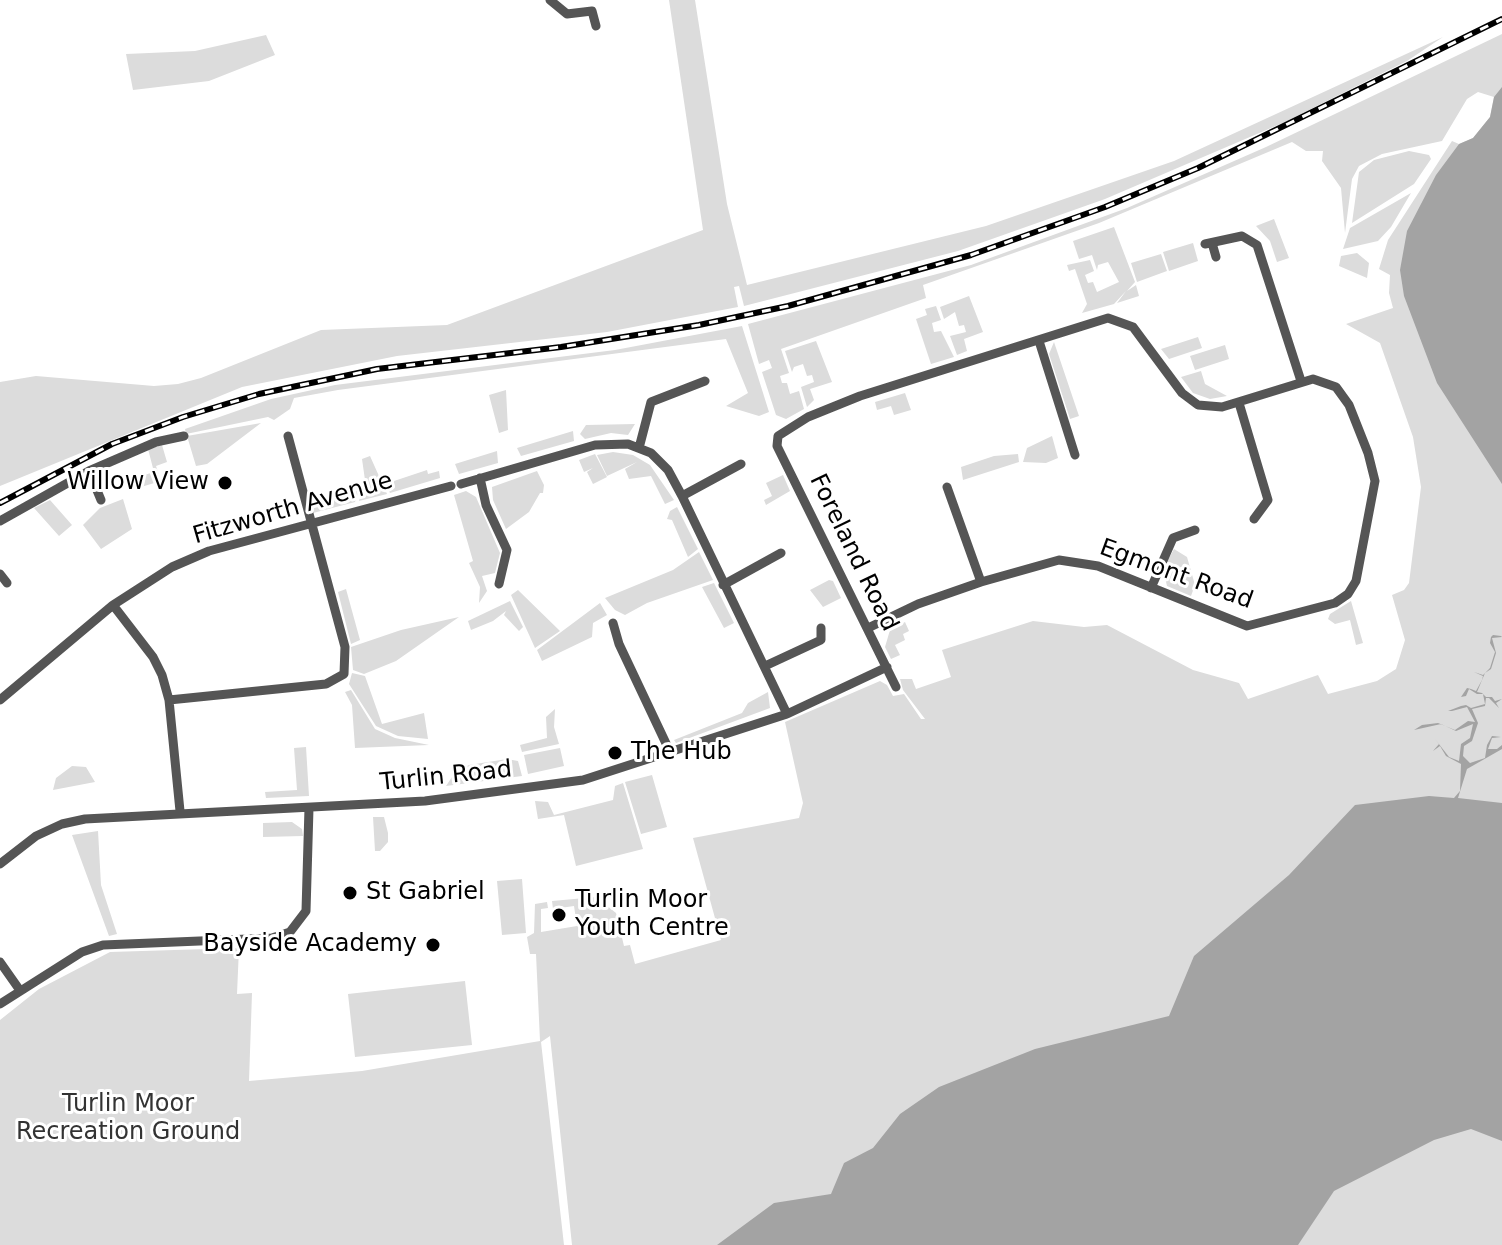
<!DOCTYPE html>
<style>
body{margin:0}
canvas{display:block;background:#fff}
</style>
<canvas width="1502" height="1245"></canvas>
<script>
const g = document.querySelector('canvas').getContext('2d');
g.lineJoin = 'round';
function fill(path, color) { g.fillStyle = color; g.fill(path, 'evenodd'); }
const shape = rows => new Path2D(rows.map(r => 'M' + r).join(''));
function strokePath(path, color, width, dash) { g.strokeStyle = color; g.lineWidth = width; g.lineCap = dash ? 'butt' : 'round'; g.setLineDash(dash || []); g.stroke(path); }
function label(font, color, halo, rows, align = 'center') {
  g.font = font + ' "DejaVu Sans",sans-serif'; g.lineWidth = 6; g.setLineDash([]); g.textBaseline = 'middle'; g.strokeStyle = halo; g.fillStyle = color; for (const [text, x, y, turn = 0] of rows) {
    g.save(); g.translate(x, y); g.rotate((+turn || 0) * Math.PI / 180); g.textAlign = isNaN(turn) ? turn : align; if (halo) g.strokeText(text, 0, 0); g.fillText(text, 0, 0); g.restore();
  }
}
fill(shape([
 [669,0,695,0,727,204,747,285,986,226,1174,161,1443,37,1407,61,1285,122,1105,199,958,251,744,306,739,286,734,287,738,307,607,332,397,356,242,387,0,486,0,382,36,376,154,386,178,384,201,378,321,330,447,325,703,230],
 [1502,34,1502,1245,572,1245,550,1036,541,1042,564,1245,0,1245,0,1020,39,989,110,952,239,948,237,994,252,993,249,1081,362,1071,540,1041,536,954,530,954,527,937,534,933,535,904,547,902,548,908,541,909,541,932,577,926,574,906,553,909,552,901,596,897,616,913,624,946,630,945,635,964,721,940,693,838,799,818,803,803,785,722,880,681,887,685,893,696,904,694,921,719,925,719,903,690,900,679,912,679,916,689,951,677,942,650,1033,621,1084,627,1107,625,1193,670,1239,683,1248,699,1318,675,1328,694,1377,681,1396,669,1405,640,1392,595,1404,590,1409,583,1421,487,1413,437,1380,343,1346,324,1393,308,1389,293,1390,275,1379,269,1388,240,1452,141,1459,144,1473,138,1490,117,1494,97,1478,92,1467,99,1442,141,1382,154,1359,166,1352,179,1345,233,1341,188,1322,161,1323,151,1306,151,1292,142,1099,223,923,285,926,298,781,349,789,373,780,376,782,383,787,383,790,394,799,391,804,409,786,419,776,415,762,372,772,368,769,360,759,364,748,324,971,265,1127,208,1266,147],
 [266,35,275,55,209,81,133,90,126,54,195,51],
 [1409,151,1429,155,1431,159,1414,184,1352,223,1359,172,1374,160],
 [1411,193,1391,227,1378,241,1343,249,1350,228],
 [1274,219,1289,258,1277,262,1270,241,1256,226],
 [1114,227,1135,282,1127,291,1136,285,1139,296,1117,303,1126,291,1114,304,1082,313,1087,304,1075,269,1069,271,1067,265,1090,260,1094,271,1085,275,1088,283,1093,282,1097,292,1119,282,1108,262,1098,265,1097,270,1092,255,1079,259,1073,241],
 [1193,243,1198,261,1169,271,1163,252],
 [1357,253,1369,263,1367,278,1339,266,1341,256],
 [1161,254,1167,271,1137,282,1131,263],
 [969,296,983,332,964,339,967,351,957,355,950,336,966,332,964,325,959,326,955,312,944,319,940,307],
 [936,306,941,320,932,323,934,332,941,331,954,357,931,364,916,319,927,315,925,309],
 [742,326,769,412,759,416,726,406,748,393,726,339,338,390,294,398,290,409,274,420,268,417,186,434,185,429,271,399,335,385,615,350],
 [1198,337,1202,348,1169,359,1161,349],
 [816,341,832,382,810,389,814,400,807,407,801,387,814,382,812,375,807,376,803,364,794,367,792,372,785,351],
 [1054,342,1079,416,1070,419,1049,354],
 [1225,345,1229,359,1195,370,1190,356],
 [1201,371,1205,384,1227,396,1210,399,1193,393,1181,377],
 [506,390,508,430,499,433,489,395],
 [905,393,911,410,894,415,891,406,877,410,875,402],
 [261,423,207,464,196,466,187,436],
 [635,424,628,435,611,433,585,439,580,434,586,425],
 [573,431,574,441,521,456,517,448],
 [1052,436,1058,458,1046,463,1023,462,1027,448],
 [162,445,167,462,156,466,161,481,141,487,138,477,154,472,148,449],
 [497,451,498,463,459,474,455,464],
 [613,452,633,455,650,465,674,500,665,504,651,476,629,479,625,469,637,462,607,476,597,455],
 [595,454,607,477,593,484,587,472,593,468,584,472,579,460],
 [1018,454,1019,462,963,480,961,467,994,456],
 [370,456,387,494,359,501,365,480,362,459],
 [427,470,428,474,439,471,440,478,390,493,385,484],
 [537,471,544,485,543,493,540,493,529,512,506,529,493,500,492,487],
 [783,475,790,491,766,505,764,500,772,496,766,483],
 [359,490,355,502,313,513,310,506],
 [466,491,476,497,500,553,495,573,482,576,487,591,479,603,480,587,469,563,473,561,454,495],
 [123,499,132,529,101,549,83,525,100,508],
 [50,500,72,525,59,536,34,508],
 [677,507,698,549,688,557,672,520,667,519,670,511],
 [1174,549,1187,557,1195,585,1191,596,1167,586,1163,569],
 [699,552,713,580,647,603,625,615,615,610,605,598,673,570],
 [829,580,833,581,841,598,823,607,810,590],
 [714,583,734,623,724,628,702,587],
 [346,589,360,640,351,644,338,592],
 [518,590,560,631,535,648,511,595],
 [510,601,523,627,519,631,504,615,506,611,493,621,471,630,468,621],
 [1351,601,1363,643,1356,645,1350,620,1335,624,1328,619,1330,614],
 [600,603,607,615,593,623,592,637,542,661,537,650],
 [459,617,396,661,364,674,353,670,351,647,401,630],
 [905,622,909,631,903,634,905,640,895,645,900,655,891,659,885,647,890,630],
 [352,673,365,676,382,724,424,713,428,739,398,736,376,726,349,684],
 [351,690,375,729,395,738,429,745,355,748,352,705,345,692],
 [768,692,770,708,676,743,674,740,742,713,748,703],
 [555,709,554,727,559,744,522,752,520,745,547,738,546,717],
 [306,747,309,796,266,798,265,792,297,790,294,748],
 [560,748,564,766,528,774,524,755],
 [507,759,518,761,522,776,446,786,456,771,469,765],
 [72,766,86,767,95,782,53,790,56,778],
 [652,775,667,827,641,834,625,782],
 [623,783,643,849,576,866,564,815,538,819,535,801,548,802,554,815,613,800,615,786],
 [373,817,384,817,388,833,388,842,380,851,375,851],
 [292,822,302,829,303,836,263,837,263,823],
 [98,831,101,885,117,934,109,936,72,835],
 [522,879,526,933,502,935,497,881],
 [465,981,472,1045,355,1057,348,994]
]), '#dcdcdc');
fill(shape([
 [1502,87,1502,484,1437,383,1404,296,1400,270,1407,231,1436,175,1459,144,1473,138,1490,117,1494,97],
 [1493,635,1501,636,1502,637,1492,638,1496,653,1491,669,1485,673,1477,692,1482,693,1486,697,1492,697,1495,701,1502,699,1496,703,1499,708,1489,698,1486,698,1485,706,1472,709,1478,723,1472,741,1464,746,1463,756,1470,763,1485,758,1487,745,1492,736,1501,737,1492,738,1488,749,1497,749,1502,745,1502,749,1467,769,1458,798,1502,803,1502,1141,1471,1129,1434,1140,1334,1191,1298,1245,717,1245,774,1203,831,1194,844,1163,873,1148,900,1114,939,1087,1035,1049,1169,1016,1194,956,1289,875,1355,805,1429,796,1454,798,1460,791,1461,764,1446,756,1440,746,1433,751,1439,744,1435,739,1449,757,1459,761,1461,744,1470,738,1473,724,1456,731,1441,724,1414,730,1422,725,1438,723,1455,730,1468,721,1475,722,1467,707,1452,711,1448,711,1461,706,1466,705,1471,708,1485,704,1483,694,1477,694,1469,689,1466,696,1461,697,1467,688,1471,689,1476,691,1482,680,1483,676,1474,672,1483,675,1490,668,1495,652,1490,643,1491,637]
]), '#a3a3a3');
strokePath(shape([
 [550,0,567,14,592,11,596,26],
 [1212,243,1216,257],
 [1205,244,1242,236,1257,245,1301,381],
 [1039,341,1075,455],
 [1239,403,1268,500,1254,519],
 [639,448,651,402,705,381],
 [89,471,101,500],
 [480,478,486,505,507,550,499,584],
 [461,484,595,445,628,444,651,453,668,470,682,496,787,714],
 [947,487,981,582],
 [682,496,741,464],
 [0,521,89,471,156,442,184,436],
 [0,574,7,583],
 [723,585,781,553],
 [1151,588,1173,538,1195,530],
 [113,605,153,657,162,675,169,700,180,811],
 [613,623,619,644,671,754],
 [868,628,918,604,981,582,1059,560,1098,566,1247,626,1335,603,1348,594,1356,581,1375,481,1368,453,1349,405,1336,387,1313,379,1222,407,1198,405,1182,393,1133,327,1108,318,860,396,808,417,778,436,777,446,896,687],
 [765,666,821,640,821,628],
 [0,700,113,605,172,567,209,551,451,486],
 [169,700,326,684,344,674,345,647,288,436],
 [0,864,36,836,62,824,85,819,425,801,583,780,787,714,887,667],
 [0,962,19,989],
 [0,1004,82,952,103,945,272,938,290,932,306,911,309,808]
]), '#555', 9);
const rail = shape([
 [0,503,112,444,183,417,259,394,377,369,561,347,699,325,788,306,971,255,1105,207,1198,168,1502,19]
]);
strokePath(rail, '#000', 6);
strokePath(rail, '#fff', 3, [9]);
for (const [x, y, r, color] of [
 [225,483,8,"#000"],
 [615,753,8,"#000"],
 [350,893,8,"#000"],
 [559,915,8,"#000"],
 [433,945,8,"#000"]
]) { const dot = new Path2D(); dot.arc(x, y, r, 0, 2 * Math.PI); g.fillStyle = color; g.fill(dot); strokePath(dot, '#fff', 3); }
label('24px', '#000', '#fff', [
 ["Willow View",209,483,"right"],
 ["The Hub",631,753],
 ["St Gabriel",366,893],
 ["Turlin Moor",575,901],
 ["Youth Centre",575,929],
 ["Bayside Academy",417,945,"right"]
], 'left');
label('24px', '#000', '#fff', [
 ["Fitzworth Avenue",293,509,-16],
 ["Foreland Road",853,553,64],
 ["Egmont Road",1176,575,20],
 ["Turlin Road",446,777,-6]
]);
label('24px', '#333', '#fff', [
 ["Turlin Moor",128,1105],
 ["Recreation Ground",128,1133]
]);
</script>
